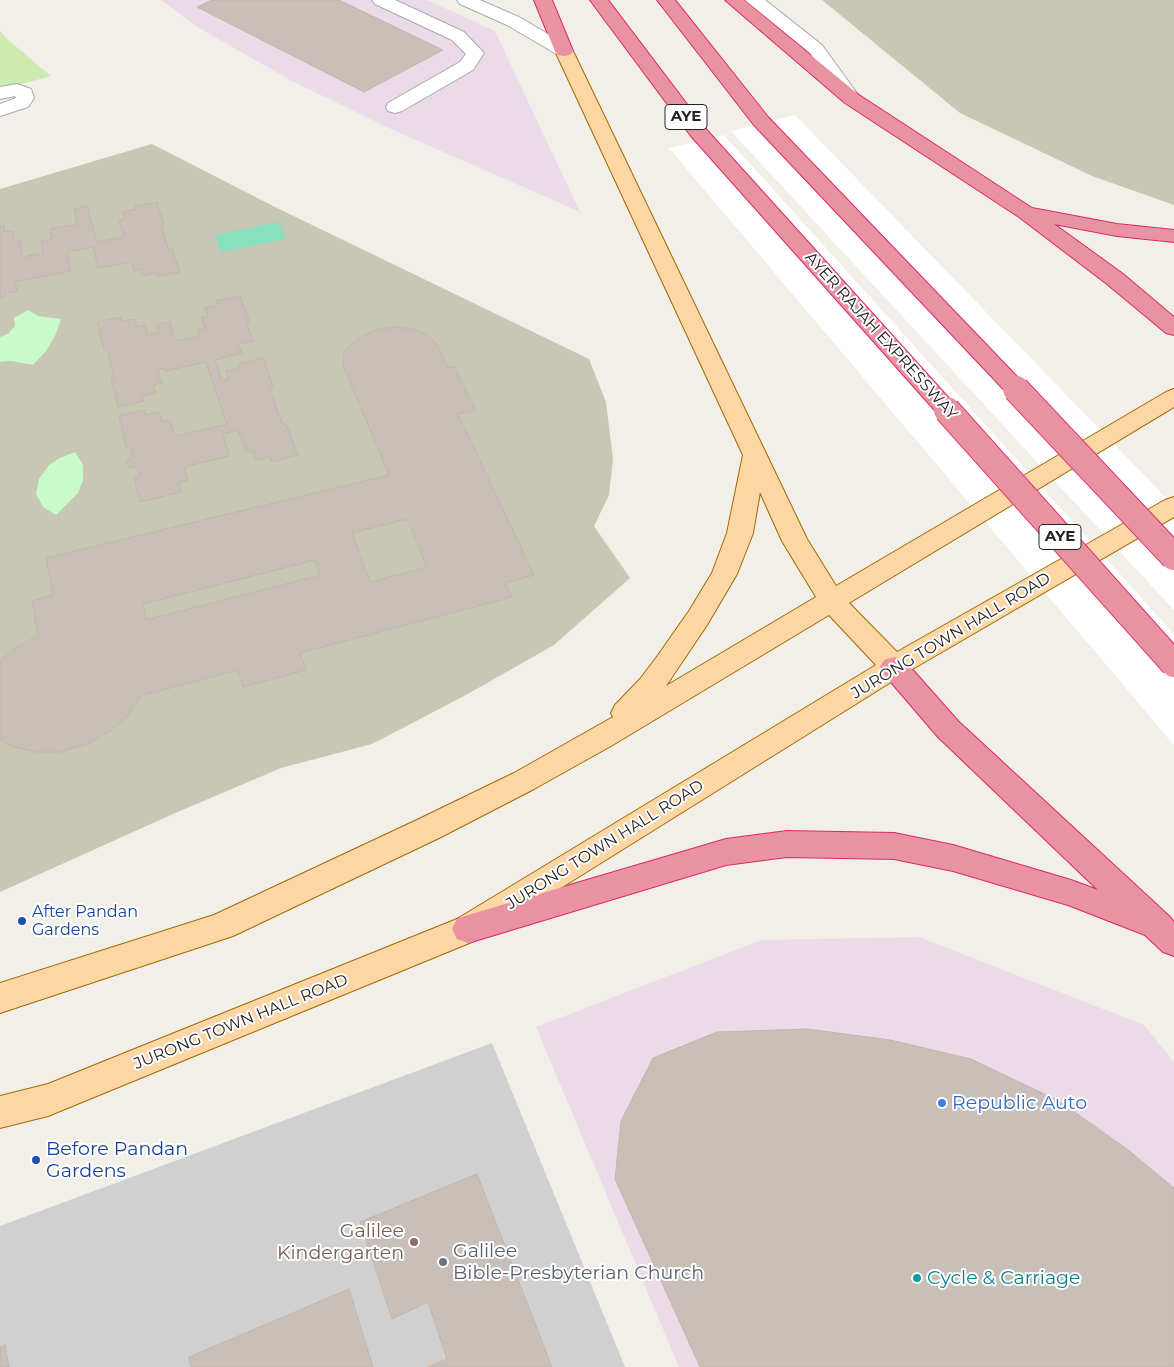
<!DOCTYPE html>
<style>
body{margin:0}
canvas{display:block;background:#f2efe9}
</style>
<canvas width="1174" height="1367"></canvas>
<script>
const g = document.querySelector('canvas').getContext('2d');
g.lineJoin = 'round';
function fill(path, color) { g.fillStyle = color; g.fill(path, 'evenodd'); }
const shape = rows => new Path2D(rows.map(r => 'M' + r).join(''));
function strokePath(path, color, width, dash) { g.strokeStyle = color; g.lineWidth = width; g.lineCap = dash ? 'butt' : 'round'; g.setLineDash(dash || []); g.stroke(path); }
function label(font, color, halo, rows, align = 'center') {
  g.font = font + ' Montserrat,sans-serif'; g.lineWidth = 4; g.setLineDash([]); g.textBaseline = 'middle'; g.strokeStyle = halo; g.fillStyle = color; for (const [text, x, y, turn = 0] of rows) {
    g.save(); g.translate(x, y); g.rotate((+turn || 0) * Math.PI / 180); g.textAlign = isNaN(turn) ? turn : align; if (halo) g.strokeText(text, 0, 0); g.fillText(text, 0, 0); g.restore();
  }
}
fill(shape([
 [161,0,427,0,495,31,580,212,391,129,292,81,199,28],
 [919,937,1144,1025,1174,1062,1174,1367,679,1367,536,1027,762,940]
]), '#ebdbe8');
fill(shape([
 [492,1043,625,1367,0,1367,0,1226]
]), '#d0d0d0');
fill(shape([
 [822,0,1174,0,1174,205,1092,176,960,113],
 [152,144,275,207,589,359,606,402,613,459,609,495,594,526,630,578,554,645,466,695,372,744,281,768,173,814,0,892,0,189]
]), '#c7c7b4');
fill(shape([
 [0,31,7,39,51,76,0,90]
]), '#cdebb0');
fill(shape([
 [28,310,38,316,61,319,55,336,46,351,33,365,11,361,0,362,0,337,8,334,15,326,14,318],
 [75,452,83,465,83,480,78,493,56,515,43,507,36,494,39,479,49,465,60,458]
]), '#c8facc');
fill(shape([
 [279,222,286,239,221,252,215,235]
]), '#88e0be');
fill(shape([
 [795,115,1174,506,1174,610,731,131],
 [724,135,1174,634,1174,745,669,148]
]), '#fff');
const building = shape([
 [212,0,339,0,443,50,364,92,197,7,212,0],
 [157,202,164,224,161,225,168,249,172,248,180,272,157,277,156,273,142,276,140,269,134,271,131,262,98,268,93,247,67,252,71,271,15,282,17,291,5,293,5,297,0,298,0,226,4,225,5,232,13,231,15,242,20,241,23,257,43,253,41,241,52,239,50,229,77,224,74,209,87,206,97,242,124,237,119,220,125,219,123,212,136,209,135,206,157,202],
 [240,296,250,323,247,324,253,341,238,344,242,353,215,360,222,381,229,379,226,371,239,368,238,364,263,358,273,387,270,388,278,413,283,424,286,424,298,455,272,462,270,457,256,460,252,451,246,452,238,430,223,434,229,456,184,467,188,480,179,482,181,492,140,502,134,478,140,477,137,466,129,468,126,460,133,458,130,446,126,447,119,416,144,410,145,415,159,412,162,421,170,420,175,436,227,424,206,362,166,371,165,368,157,369,162,383,153,385,156,393,142,396,144,401,118,407,111,378,114,377,107,349,104,350,97,322,121,317,122,321,135,319,137,327,145,325,148,335,158,332,156,325,170,322,175,341,199,336,197,330,205,328,201,317,208,316,205,308,218,305,216,301,240,296],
 [396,327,413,329,427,335,437,344,448,368,454,366,476,410,458,414,534,575,505,583,512,597,300,653,306,670,243,687,238,670,140,696,129,715,110,731,87,744,61,752,35,752,12,746,0,739,0,661,16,647,38,636,32,601,53,595,46,558,389,475,343,365,344,353,352,343,364,335,379,329,396,327],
 [407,519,427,567,370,582,352,533,407,519],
 [315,560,320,575,146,620,143,604,315,560],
 [807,1029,890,1040,971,1059,1059,1101,1127,1149,1174,1188,1174,1367,700,1367,615,1179,621,1121,653,1058,717,1032,807,1029],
 [477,1174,552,1367,428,1367,447,1359,428,1302,392,1319,360,1222,477,1174],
 [349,1289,373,1367,191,1367,189,1357,349,1289],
 [5,1345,9,1367,0,1367,0,1347,5,1345]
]);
fill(building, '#c7bfb8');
strokePath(building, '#c4b6ab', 1);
const minor = shape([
 [372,0,395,0,464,32,484,53,473,70,402,111,395,113,388,111,386,107,388,103,460,62,466,54,452,40,375,4,372,0],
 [457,0,480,0,519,17,570,47,573,51,570,55,564,56,558,55,507,25,460,4,457,0],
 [745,0,765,0,822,45,861,99,859,103,852,105,845,103,810,53,745,0],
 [17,84,31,89,34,98,28,107,0,116,0,104,16,98,15,96,0,99,0,87,17,84]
]);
const major = shape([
 [564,46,570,47,573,51,807,539,836,586,1166,392,1174,389,1174,407,849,603,897,652,1165,500,1174,497,1174,517,904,674,479,939,48,1116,0,1128,0,1096,48,1084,457,919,876,665,829,615,611,746,534,789,439,838,233,936,0,1013,0,983,214,915,417,820,514,773,613,717,611,713,615,705,640,679,656,658,689,611,712,573,727,533,743,455,555,51,558,47,564,46],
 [760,492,782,541,816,597,666,686,707,625,737,574,753,533,760,492]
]);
const highway = shape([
 [534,0,552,0,573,51,570,55,564,56,558,55,555,51,534,0],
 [590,0,608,0,705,128,955,405,959,410,955,415,947,418,939,415,691,136,590,0],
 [657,0,675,0,768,117,1024,384,1028,389,1024,394,1016,396,1008,394,754,125,657,0],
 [725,0,744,0,859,95,1032,208,1117,224,1174,230,1174,242,1117,236,1054,224,1123,274,1174,317,1174,335,1166,333,1107,284,1019,217,845,103,725,0],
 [894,657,904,660,958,721,1169,916,1174,922,1174,956,1163,952,1145,935,1068,905,953,871,894,859,787,857,726,865,468,943,457,939,452,929,457,919,468,915,726,839,787,831,894,833,953,845,1071,880,1098,890,938,737,884,674,880,667,884,660,894,657]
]);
strokePath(minor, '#a9a9a9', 2);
strokePath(major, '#a06b00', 2);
strokePath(highway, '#dc2a67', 2);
fill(minor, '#fff');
fill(major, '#fcd6a4');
fill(highway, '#e892a2');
const highwayBridge = shape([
 [1016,389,1174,557],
 [947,410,1174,664]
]);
strokePath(highwayBridge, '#dc2a67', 28, []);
strokePath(highwayBridge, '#e892a2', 26);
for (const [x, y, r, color] of [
 [22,921,5,"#1a4fb4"],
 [942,1103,5,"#3f7fe0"],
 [36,1160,5,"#1a4fb4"],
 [414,1242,5,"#8d6e63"],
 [443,1262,5,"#6b7280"],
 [917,1278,5,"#0f9aa8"]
]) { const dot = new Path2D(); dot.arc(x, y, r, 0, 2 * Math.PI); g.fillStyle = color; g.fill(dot); strokePath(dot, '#fff', 2); }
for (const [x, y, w] of [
 [686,117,42],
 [1060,537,42]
]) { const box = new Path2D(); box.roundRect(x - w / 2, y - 12.5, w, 25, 4); g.fillStyle = '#fff'; g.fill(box); strokePath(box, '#222', 1); }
label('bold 15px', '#222', null, [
 ["AYE",686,117],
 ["AYE",1060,537]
]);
label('16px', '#222', '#fff', [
 ["AYER RAJAH EXPRESSWAY",881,336,48],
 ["JURONG TOWN HALL ROAD",951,636,-31],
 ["JURONG TOWN HALL ROAD",605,845,-32],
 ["JURONG TOWN HALL ROAD",241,1022,-22]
]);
label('16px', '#164399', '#fff', [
 ["After Pandan",32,912],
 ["Gardens",32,930]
], 'left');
label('19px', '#366cbe', '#fff', [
 ["Republic Auto",952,1103]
], 'left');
label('19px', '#164399', '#fff', [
 ["Before Pandan",46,1149],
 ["Gardens",46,1171]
], 'left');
label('19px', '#785e54', '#fff', [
 ["Galilee",404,1231],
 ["Kindergarten",404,1253]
], 'right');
label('19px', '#5b616d', '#fff', [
 ["Galilee",453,1251],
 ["Bible-Presbyterian Church",453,1273]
], 'left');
label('19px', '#0d838f', '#fff', [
 ["Cycle & Carriage",927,1278]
], 'left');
</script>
